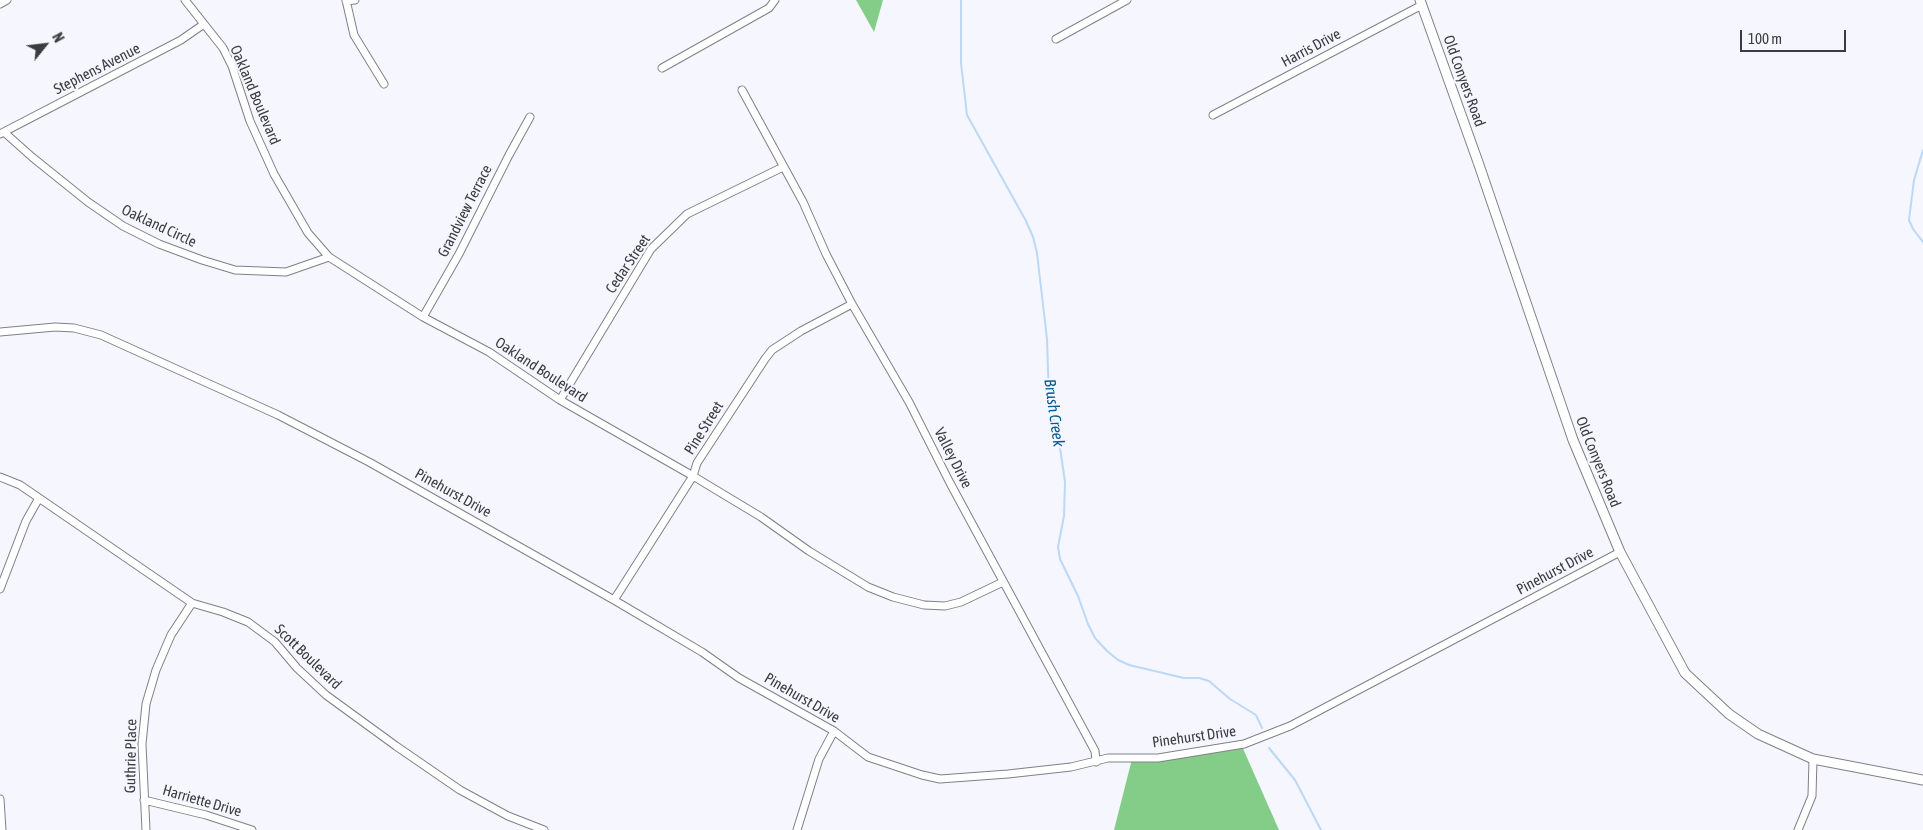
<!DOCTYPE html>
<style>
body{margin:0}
#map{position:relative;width:1923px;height:830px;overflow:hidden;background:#f5f6fe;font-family:"Asap Condensed",sans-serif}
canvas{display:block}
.north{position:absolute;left:20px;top:20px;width:50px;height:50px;-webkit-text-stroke:4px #f5f6fe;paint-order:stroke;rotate:61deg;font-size:14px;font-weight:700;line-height:20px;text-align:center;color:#3b3c3f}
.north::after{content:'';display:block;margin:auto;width:18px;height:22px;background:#3b3c3f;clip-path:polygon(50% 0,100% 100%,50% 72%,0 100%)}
.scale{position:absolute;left:1740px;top:30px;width:106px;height:22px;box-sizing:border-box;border:2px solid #3b3c3f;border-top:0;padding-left:6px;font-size:15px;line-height:18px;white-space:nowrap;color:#3b3c3f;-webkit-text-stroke:4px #f5f6fe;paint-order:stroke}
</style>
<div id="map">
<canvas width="1923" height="830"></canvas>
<div class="north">N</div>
<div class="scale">100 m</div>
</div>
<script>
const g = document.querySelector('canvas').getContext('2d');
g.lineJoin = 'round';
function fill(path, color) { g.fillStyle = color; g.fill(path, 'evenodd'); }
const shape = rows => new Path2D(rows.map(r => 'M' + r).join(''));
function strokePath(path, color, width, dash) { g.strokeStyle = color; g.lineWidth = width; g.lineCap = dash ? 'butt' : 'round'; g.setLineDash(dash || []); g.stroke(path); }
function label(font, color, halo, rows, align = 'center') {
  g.font = font + ' "Asap Condensed",sans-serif'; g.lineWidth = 4.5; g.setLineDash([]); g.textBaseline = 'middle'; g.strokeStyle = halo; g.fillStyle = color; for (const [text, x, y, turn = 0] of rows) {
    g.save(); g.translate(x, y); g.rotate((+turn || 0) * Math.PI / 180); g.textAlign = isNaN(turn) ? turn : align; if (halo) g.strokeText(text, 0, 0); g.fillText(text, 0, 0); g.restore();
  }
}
fill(shape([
 [856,0,883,0,874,32],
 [1241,744,1279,830,1114,830,1132,759]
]), '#84cd88');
strokePath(shape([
 [961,0,961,63,967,115,1026,221,1033,237,1037,253,1047,339,1049,400,1059,441,1065,482,1064,516,1058,547,1060,559,1078,596,1088,624,1095,638,1107,651,1118,660,1129,665,1184,678,1199,678,1209,681,1230,699,1256,715,1262,728],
 [1923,150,1914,180,1909,220,1913,229,1923,242],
 [1269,748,1295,780,1321,830]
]), '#bcd8f4', 2);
const minor = shape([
 [185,0,223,48,232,66,250,121,274,174,308,233,329,257,423,317,489,352,560,400,693,476,761,517,809,551,868,587,893,597,924,605,945,606,961,602,1003,582],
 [346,0,354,35,384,84],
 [346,1,355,0],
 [0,4,7,0],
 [1056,39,1127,0],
 [662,68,769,8,775,0],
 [742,90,803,202,826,254,852,304,909,402,950,483,1095,751,1096,762],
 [1213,115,1422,5],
 [4,132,32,157,88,202,123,226,159,244,202,260,235,270,286,272,329,257],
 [0,134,181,40,204,24],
 [423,317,459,254,509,155,530,117],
 [0,332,55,327,74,328,101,335,278,415,369,462,614,600,702,652,739,678,834,731,868,757,922,775,940,779,1008,774,1071,767,1108,758,1158,758,1244,744,1290,726,1620,552],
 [560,400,651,249,687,214,783,167],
 [0,477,20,485,192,603,223,612,248,622,275,642,297,668,326,695,396,746,460,790,508,816,544,830],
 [0,589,26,521,39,498],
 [614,600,693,476,697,463,765,359,772,350,801,331,852,304],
 [0,799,2,830],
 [144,800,206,815,252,830],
 [146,830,142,744,146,704,156,670,171,635,192,603],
 [797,830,819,759,834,731],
 [1798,830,1812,796,1813,759]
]);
const tertiary = shape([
 [1420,0,1478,162,1573,440,1620,552,1685,673,1729,714,1758,734,1813,759,1923,780]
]);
strokePath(minor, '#7f8187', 9);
strokePath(tertiary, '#7f8187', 11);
strokePath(minor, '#fff', 7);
strokePath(tertiary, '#fff', 9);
label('15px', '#3b3c3f', '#f5f6fe', [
 ["Harris Drive",1311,48,-28],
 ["Stephens Avenue",97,69,-27],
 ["Old Conyers Road",1464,81,70],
 ["Oakland Boulevard",255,95,67],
 ["Grandview Terrace",465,211,-63],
 ["Oakland Circle",159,226,25],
 ["Cedar Street",628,264,-56],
 ["Oakland Boulevard",541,370,33],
 ["Pine Street",704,428,-58],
 ["Valley Drive",953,458,63],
 ["Old Conyers Road",1598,462,68],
 ["Pinehurst Drive",453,493,29],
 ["Pinehurst Drive",1555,571,-28],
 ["Scott Boulevard",308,657,44],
 ["Pinehurst Drive",802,698,30],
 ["Pinehurst Drive",1194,737,-8],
 ["Guthrie Place",131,756,-89],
 ["Harriette Drive",202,801,16]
]);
label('italic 16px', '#035a96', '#f5f6fe', [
 ["Brush Creek",1054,413,82]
]);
</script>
